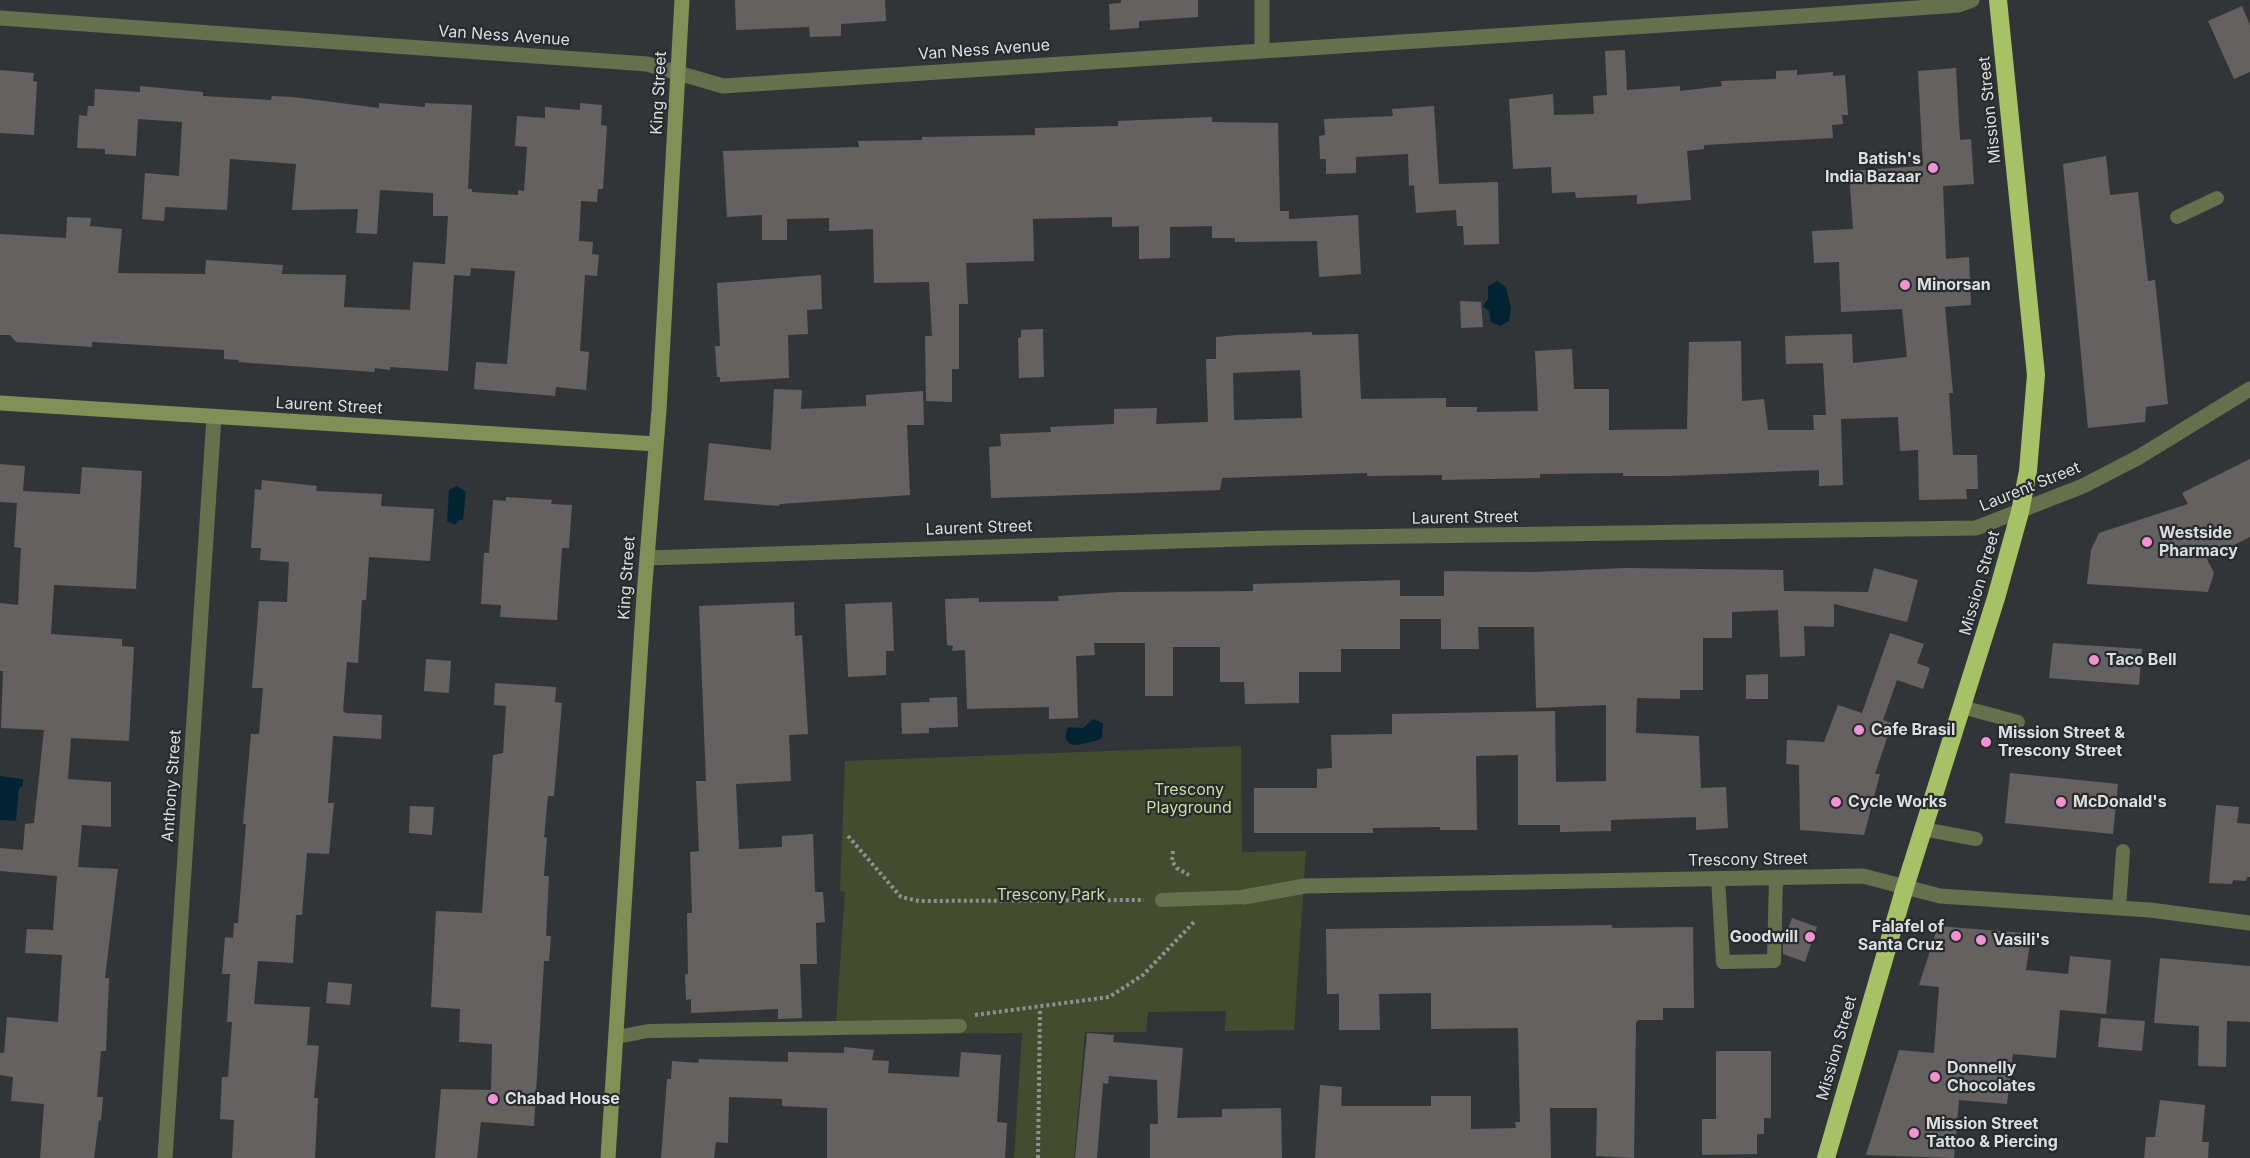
<!DOCTYPE html>
<style>
body{margin:0}
canvas{display:block;background:#323537}
</style>
<canvas width="2250" height="1158"></canvas>
<script>
const g = document.querySelector('canvas').getContext('2d');
g.lineJoin = 'round';
function fill(path, color) { g.fillStyle = color; g.fill(path, 'evenodd'); }
const shape = rows => new Path2D(rows.map(r => 'M' + r).join(''));
function strokePath(path, color, width, dash) { g.strokeStyle = color; g.lineWidth = width; g.lineCap = dash ? 'butt' : 'round'; g.setLineDash(dash || []); g.stroke(path); }
function label(font, color, halo, rows, align = 'center') {
  g.font = font + ' Inter,sans-serif'; g.lineWidth = 4.5; g.setLineDash([]); g.textBaseline = 'middle'; g.strokeStyle = halo; g.fillStyle = color; for (const [text, x, y, turn = 0] of rows) {
    g.save(); g.translate(x, y); g.rotate((+turn || 0) * Math.PI / 180); g.textAlign = isNaN(turn) ? turn : align; if (halo) g.strokeText(text, 0, 0); g.fillText(text, 0, 0); g.restore();
  }
}
fill(shape([
 [1241,746,1242,852,1306,851,1294,1030,1225,1031,1226,1011,1148,1012,1146,1032,1085,1032,1074,1158,1014,1158,1022,1033,657,1037,836,1023,845,892,840,891,845,761]
]), '#434c2f');
fill(shape([
 [1497,281,1506,287,1511,308,1509,321,1500,326,1491,322,1489,311,1483,306,1488,299,1488,286],
 [457,486,466,492,463,520,459,520,455,525,447,521,449,490],
 [1093,719,1103,723,1102,737,1099,740,1077,745,1070,744,1065,738,1068,727,1083,728],
 [0,776,23,779,23,786,19,788,16,821,0,820]
]), '#022332');
fill(shape([
 [735,0,885,0,886,21,841,24,841,36,810,37,809,27,736,30],
 [1121,0,1198,0,1198,17,1139,21,1139,28,1110,30,1109,4,1121,3],
 [2242,6,2250,25,2250,72,2234,79,2208,21],
 [1625,50,1627,90,1680,86,1680,91,1722,86,1721,81,1776,79,1776,71,1797,70,1797,75,1833,72,1833,76,1845,75,1848,115,1842,115,1843,124,1832,125,1833,138,1704,145,1704,149,1687,151,1691,200,1637,204,1637,195,1576,198,1575,192,1552,193,1551,167,1513,169,1509,99,1553,94,1554,115,1594,114,1593,96,1607,95,1605,51],
 [1956,68,1960,140,1971,139,1974,184,1943,186,1946,259,1969,257,1971,305,1945,307,1953,393,1949,393,1953,455,1977,455,1978,489,1966,489,1967,499,1919,500,1918,450,1900,451,1898,417,1841,419,1843,485,1819,486,1819,470,1671,476,1623,476,1623,473,1540,474,1540,478,1442,480,1442,475,1367,476,1367,473,1222,478,1220,490,991,498,989,447,1001,446,1000,434,1051,432,1050,427,1114,424,1114,409,1157,408,1156,424,1208,422,1206,359,1216,359,1216,337,1237,335,1312,332,1312,335,1358,334,1361,399,1446,398,1446,407,1477,407,1477,412,1538,411,1535,351,1572,349,1574,389,1609,389,1609,430,1687,429,1689,342,1741,341,1742,401,1764,399,1768,430,1814,430,1813,415,1826,415,1823,363,1786,364,1785,336,1852,334,1853,363,1907,357,1902,309,1841,312,1839,262,1814,263,1812,231,1853,229,1849,171,1923,166,1918,71],
 [1300,370,1302,418,1234,420,1233,373],
 [0,70,34,73,33,81,37,82,34,135,0,133],
 [140,86,203,92,203,96,271,100,272,96,293,97,379,108,379,103,425,107,425,103,472,105,468,189,472,189,472,192,518,195,518,190,524,191,527,147,515,146,517,116,545,118,545,107,580,110,580,103,602,105,601,125,607,126,603,189,598,189,597,202,581,201,579,241,593,242,592,254,599,255,597,276,585,275,580,351,589,352,586,390,556,387,555,396,474,389,476,362,507,364,515,271,471,268,470,276,454,275,448,371,390,367,390,370,375,368,374,372,238,362,239,360,224,359,224,350,92,342,92,347,16,342,10,335,0,335,0,234,66,238,67,217,91,218,90,226,122,229,118,273,205,274,206,260,283,265,282,274,346,275,344,307,410,310,413,262,445,264,448,216,433,216,433,193,380,190,377,234,356,233,358,209,292,210,296,164,230,159,227,210,165,207,164,221,142,219,145,173,179,176,182,122,138,119,136,156,105,154,105,149,77,148,79,115,87,116,88,106,94,106,95,89,140,92],
 [1434,106,1439,184,1498,182,1499,244,1464,245,1463,226,1457,226,1456,210,1416,213,1414,185,1409,186,1408,154,1356,157,1356,173,1326,174,1326,159,1320,159,1319,136,1325,135,1324,119,1393,116,1392,109],
 [1212,117,1212,122,1278,123,1280,211,1289,211,1289,219,1358,215,1361,274,1319,277,1317,241,1235,242,1235,238,1212,238,1212,226,1170,227,1170,258,1139,259,1139,226,1112,227,1112,217,1033,219,1034,261,966,263,968,304,959,304,959,369,952,369,952,402,926,401,925,336,932,336,929,282,874,283,873,229,829,231,829,218,787,219,787,240,762,240,762,215,727,217,723,151,859,147,858,141,922,140,922,137,1035,135,1035,128,1118,126,1118,121],
 [2106,156,2110,195,2138,192,2148,281,2155,280,2168,404,2146,407,2145,422,2088,428,2063,164],
 [821,275,822,309,807,310,808,334,788,335,789,378,720,382,720,377,717,377,715,346,720,346,717,283],
 [1460,301,1481,302,1483,327,1461,328],
 [1043,329,1044,377,1019,378,1018,338,1021,337,1021,330],
 [774,389,802,390,801,409,866,406,866,395,923,391,924,425,907,425,910,495,780,504,779,506,704,500,709,443,771,450],
 [2250,459,2250,537,2207,559,2214,573,2208,592,2087,584,2091,550,2099,533,2188,504,2182,493],
 [0,464,25,466,23,491,80,494,82,467,142,471,136,589,54,585,51,634,122,639,122,646,134,647,129,741,71,738,68,779,111,782,111,827,82,825,78,867,118,869,105,978,109,978,106,1051,101,1051,97,1097,103,1097,101,1121,99,1120,94,1158,40,1158,44,1104,11,1101,13,1077,0,1075,0,1053,4,1053,7,1017,58,1022,62,955,25,953,27,929,53,930,57,876,0,871,0,848,23,850,25,824,34,823,44,730,1,728,3,671,0,671,0,603,18,605,21,548,14,547,17,503,0,502],
 [262,480,317,486,316,491,382,494,381,506,434,509,430,561,369,557,366,600,362,600,358,663,347,662,343,711,346,713,382,715,381,739,333,736,328,803,334,803,329,854,307,853,302,915,296,915,293,963,258,961,254,1004,310,1007,307,1045,319,1046,314,1098,318,1098,315,1158,232,1158,234,1120,220,1119,222,1077,228,1077,232,1022,227,1022,230,974,222,974,225,937,233,938,234,923,238,923,246,824,243,824,251,734,259,734,263,688,252,688,259,601,287,602,289,562,260,560,261,548,251,548,255,489,261,490],
 [506,497,552,500,551,504,572,505,569,548,562,548,557,620,500,617,501,605,481,604,484,553,489,553,493,500,506,501],
 [1625,568,1783,570,1784,591,1868,592,1874,568,1918,580,1907,622,1834,604,1834,627,1804,626,1805,656,1780,657,1778,610,1732,612,1732,638,1703,638,1703,690,1680,690,1680,699,1637,698,1636,733,1699,736,1701,788,1726,787,1728,828,1696,830,1696,817,1611,820,1611,831,1560,832,1560,825,1518,825,1518,755,1476,756,1477,830,1440,830,1440,827,1373,828,1373,833,1254,833,1254,788,1317,788,1317,769,1332,768,1331,735,1392,734,1392,714,1555,711,1556,782,1606,781,1606,705,1536,708,1534,627,1478,627,1479,649,1441,649,1441,619,1400,619,1400,649,1341,649,1341,672,1299,672,1299,703,1245,704,1244,682,1220,682,1220,647,1173,647,1173,696,1145,696,1145,643,1094,643,1095,655,1076,656,1078,718,1049,719,1049,707,967,709,965,650,952,651,953,646,947,645,945,599,979,598,979,602,1059,601,1058,596,1119,592,1253,591,1253,584,1400,580,1400,596,1444,596,1444,571,1534,572],
 [794,602,795,636,802,635,808,734,789,735,791,781,736,784,739,849,782,847,782,836,813,834,815,892,823,892,825,922,816,923,817,964,800,964,802,1018,778,1019,778,1009,691,1013,691,999,686,1000,685,974,688,974,687,913,692,913,690,852,699,851,696,781,706,781,699,606],
 [892,602,894,651,886,651,886,675,848,677,845,604],
 [1890,633,1924,644,1917,663,1930,668,1923,689,1897,680,1883,720,1892,723,1875,774,1880,774,1864,835,1800,830,1799,765,1786,764,1787,740,1824,742,1838,705,1862,713],
 [2053,643,2142,649,2139,685,2049,678],
 [426,659,451,661,449,693,424,691],
 [1768,674,1768,699,1746,699,1746,675],
 [495,683,556,687,555,702,562,703,554,796,548,796,544,837,547,838,544,876,549,876,546,936,551,936,549,961,544,961,534,1126,481,1122,477,1158,435,1158,441,1089,491,1090,492,1044,459,1042,460,1009,431,1007,436,911,482,913,493,755,503,753,506,706,494,705],
 [957,697,958,727,929,728,929,733,902,734,901,703,930,702,929,698],
 [2010,773,2118,784,2113,834,2005,823],
 [2216,805,2239,807,2237,823,2250,824,2250,877,2247,877,2246,881,2233,880,2232,884,2209,883],
 [410,806,434,807,432,835,409,833],
 [1792,918,1817,927,1805,962,1783,954,1783,943],
 [1612,925,1612,928,1693,927,1694,1008,1663,1008,1663,1020,1638,1020,1636,1023,1634,1158,1596,1156,1597,1108,1550,1108,1551,1158,1315,1158,1320,1085,1342,1087,1341,1106,1431,1106,1431,1096,1471,1096,1471,1129,1516,1128,1515,1122,1520,1122,1518,1028,1431,1029,1431,993,1379,994,1380,1030,1339,1030,1339,994,1327,994,1326,929],
 [1938,926,2024,933,2023,941,2030,942,2026,970,2068,974,2070,956,2111,960,2106,1014,2060,1010,2056,1058,2013,1054,2007,1104,1959,1100,1954,1158,1866,1155,1899,1050,1934,1053,1939,987,1919,985],
 [2160,958,2250,966,2250,1022,2227,1021,2226,1067,2198,1066,2199,1026,2154,1023],
 [328,982,352,984,350,1005,326,1003],
 [2101,1018,2145,1021,2142,1051,2098,1047],
 [1087,1033,1114,1035,1113,1042,1183,1048,1177,1118,1222,1117,1222,1109,1281,1108,1282,1158,1150,1158,1150,1124,1158,1124,1157,1080,1109,1076,1108,1084,1103,1083,1097,1158,1075,1158],
 [844,1047,874,1050,872,1060,889,1061,888,1073,959,1077,961,1052,1001,1055,997,1122,1007,1123,1005,1158,827,1158,827,1108,782,1106,782,1099,729,1097,728,1143,716,1142,714,1158,661,1158,667,1079,671,1079,672,1061,698,1063,699,1059,788,1062,788,1052,844,1053],
 [1716,1051,1771,1051,1771,1118,1764,1118,1764,1134,1757,1134,1757,1154,1702,1155,1702,1119,1716,1119],
 [2160,1100,2205,1105,2202,1142,2209,1142,2208,1158,2144,1158,2146,1137,2155,1137]
]), '#656160');
strokePath(shape([
 [848,836,901,897,919,901,1144,900],
 [1173,851,1172,861,1177,868,1189,875],
 [975,1015,1109,997,1143,975,1195,921],
 [1038,1158,1040,1008]
]), '#8e9092', 4, [3, 3]);
strokePath(shape([
 [2177,217,2217,198],
 [1962,707,2018,722],
 [1923,829,1976,839],
 [1718,878,1723,962,1774,961,1776,877],
 [1162,900,1244,897],
 [2119,908,2123,851],
 [617,1037,648,1031,960,1026]
]), '#65704d', 14);
strokePath(shape([
 [1262,0,1262,49],
 [0,18,647,64,723,86,1817,15,1959,5,1972,0],
 [647,558,1272,538,1976,528,2083,486,2139,457,2250,389],
 [1244,897,1305,886,1863,876,1940,896,2150,910,2250,923],
 [165,1158,214,417]
]), '#65704d', 15);
strokePath(shape([
 [0,403,656,444],
 [608,1158,644,595,659,410,682,0]
]), '#809158', 15);
strokePath(shape([
 [1826,1158,1905,887,1996,598,2020,512,2028,471,2036,375,1998,0]
]), '#a7c167', 18);
for (const [x, y, r, color] of [
 [1933,168,6,"#f391d5"],
 [1905,285,6,"#f391d5"],
 [2147,542,6,"#f391d5"],
 [2094,660,6,"#f391d5"],
 [1859,730,6,"#f391d5"],
 [1986,742,6,"#f391d5"],
 [1836,802,6,"#f391d5"],
 [2061,802,6,"#f391d5"],
 [1956,936,6,"#f391d5"],
 [1810,937,6,"#f391d5"],
 [1981,940,6,"#f391d5"],
 [1935,1077,6,"#f391d5"],
 [493,1099,6,"#f391d5"],
 [1914,1133,6,"#f391d5"]
]) { const dot = new Path2D(); dot.arc(x, y, r, 0, 2 * Math.PI); g.fillStyle = color; g.fill(dot); strokePath(dot, '#282b2d', 2); }
label('16px', '#dcdee0', '#282b2d', [
 ["Van Ness Avenue",504,36,4],
 ["Van Ness Avenue",984,50,-4],
 ["King Street",659,93,-87],
 ["Mission Street",1990,110,-96],
 ["Laurent Street",329,406,3],
 ["Laurent Street",2030,487,-22],
 ["Laurent Street",1465,518,-1],
 ["Laurent Street",979,528,-2],
 ["King Street",627,578,-86],
 ["Mission Street",1980,583,-74],
 ["Anthony Street",172,786,-86],
 ["Trescony Street",1748,860,-1],
 ["Mission Street",1837,1048,-74]
]);
label('bold 16px', '#dcdee0', '#282b2d', [
 ["Batish's",1921,159,"right"],
 ["India Bazaar",1921,177,"right"],
 ["Minorsan",1917,285],
 ["Westside",2159,533],
 ["Pharmacy",2159,551],
 ["Taco Bell",2106,660],
 ["Cafe Brasil",1871,730],
 ["Mission Street &",1998,733],
 ["Trescony Street",1998,751],
 ["Cycle Works",1848,802],
 ["McDonald's",2073,802],
 ["Falafel of",1944,927,"right"],
 ["Santa Cruz",1944,945,"right"],
 ["Goodwill",1798,937,"right"],
 ["Vasili's",1993,940],
 ["Donnelly",1947,1068],
 ["Chocolates",1947,1086],
 ["Chabad House",505,1099],
 ["Mission Street",1926,1124],
 ["Tattoo & Piercing",1926,1142]
], 'left');
label('16px', '#c9df9d', '#282b2d', [
 ["Trescony",1189,790],
 ["Playground",1189,808],
 ["Trescony Park",1051,895]
]);
</script>
